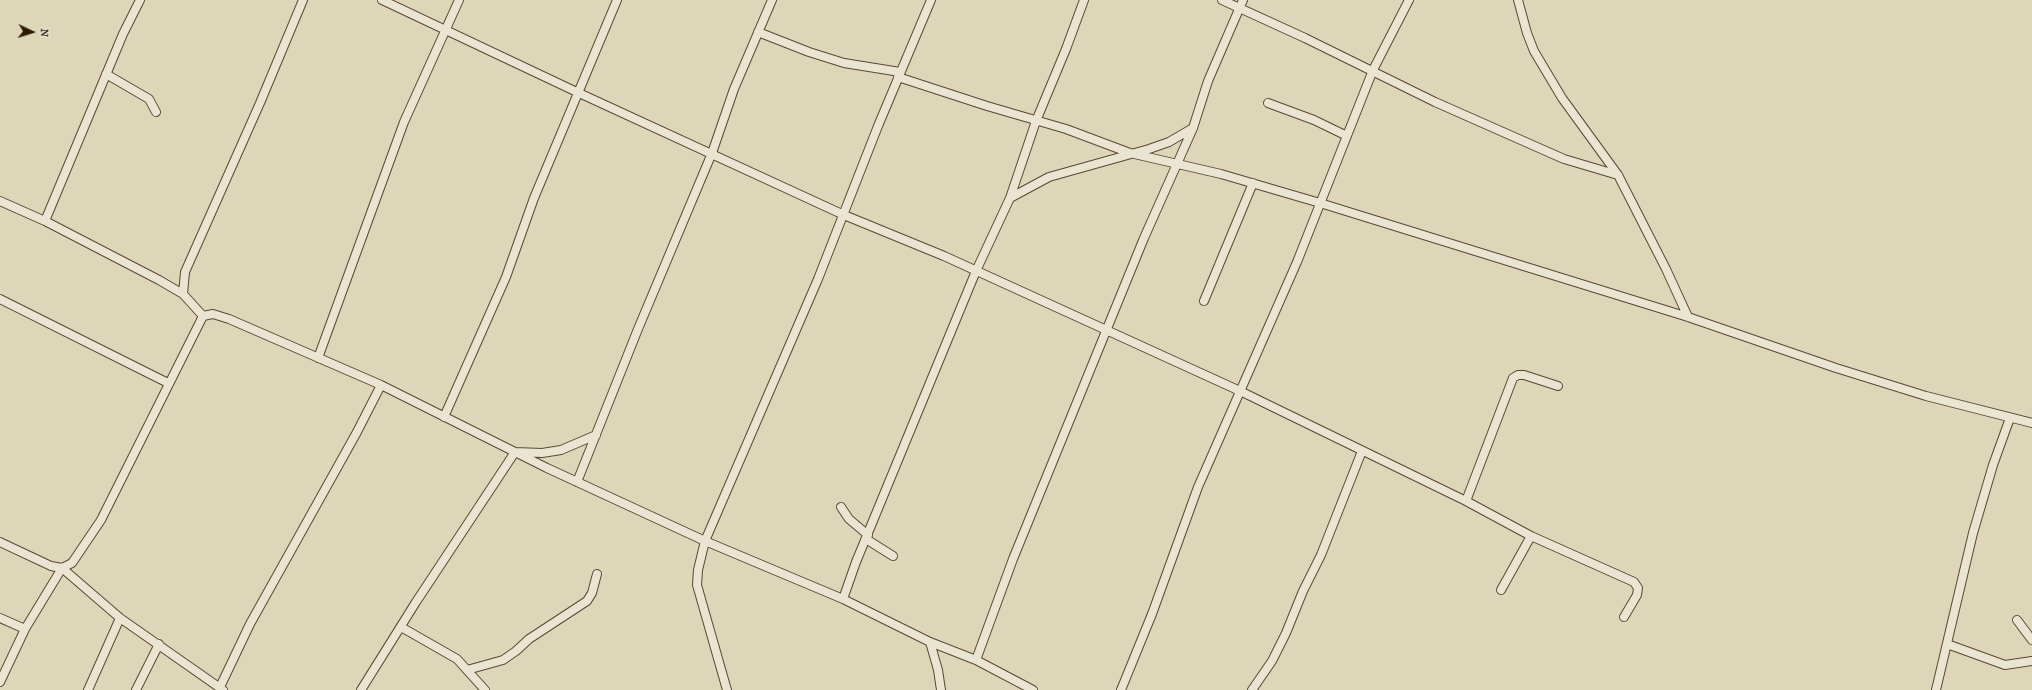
<!DOCTYPE html>
<style>
body{margin:0}
#map{position:relative;width:2032px;height:690px;overflow:hidden;background:#ded6b9;font-family:"IM FELL French Canon",serif}
canvas{display:block}
.north{position:absolute;left:12px;top:12px;width:40px;height:40px;-webkit-text-stroke:3px #eae4d2;paint-order:stroke;rotate:94deg;font-size:11px;font-weight:700;line-height:16px;text-align:center;color:#2d1904}
.north::after{content:'';display:block;margin:auto;width:14px;height:18px;background:#2d1904;clip-path:polygon(50% 0,100% 100%,50% 72%,0 100%)}
</style>
<div id="map">
<canvas width="2032" height="690"></canvas>
<div class="north">N</div>
</div>
<script>
const g = document.querySelector('canvas').getContext('2d');
g.lineJoin = 'round';
const shape = rows => new Path2D(rows.map(r => 'M' + r).join(''));
function strokePath(path, color, width, dash) { g.strokeStyle = color; g.lineWidth = width; g.lineCap = dash ? 'butt' : 'round'; g.setLineDash(dash || []); g.stroke(path); }
const minor = shape([
 [382,0,579,93,844,215,944,256,1240,391,1466,501,1531,536,1634,582,1638,588,1637,595,1624,617],
 [1222,0,1305,38,1435,102,1564,159,1618,175],
 [1518,0,1527,33,1534,51,1562,98,1618,175,1666,269,1688,317],
 [758,32,809,52,844,63,900,72],
 [106,74,149,99,156,112],
 [898,77,987,106,1066,129,1130,153,1221,174,1320,203,1688,317,1836,368,1926,396,2032,423],
 [1268,103,1314,120,1347,136],
 [1010,198,1049,177,1149,149,1169,142,1193,128],
 [0,201,45,221,159,280,183,294,203,316],
 [45,221,123,34,140,0],
 [183,294,185,272,260,103,303,0],
 [0,299,168,383],
 [1204,301,1253,183],
 [318,358,404,122,459,0],
 [444,417,506,277,534,198,617,0],
 [577,482,638,329,712,153,734,89,772,0],
 [1466,501,1513,378,1518,375,1524,375,1558,386],
 [841,507,849,519,868,535],
 [866,539,893,556],
 [0,542,51,566,62,568,72,563,101,520,203,316,213,314,229,319,381,385,547,468,705,541,843,599,930,642,976,660,1033,690],
 [1501,590,1531,536],
 [843,599,856,562,976,271,1010,198,1036,121,1066,49,1084,0],
 [0,618,25,629],
 [2017,620,2032,640],
 [401,627,457,659,485,690],
 [930,642,938,670,941,690],
 [1947,644,2005,665,2032,661],
 [976,660,1013,559,1144,238,1193,128,1208,81,1243,0],
 [467,670,503,660,516,651,529,639,587,601,592,593,597,574],
 [0,682,25,629,62,568,120,618,223,690],
 [220,687,250,624,357,432,381,385],
 [88,690,120,618],
 [136,690,159,644],
 [361,690,416,602,515,452,542,453,561,450,596,435],
 [727,690,697,585,698,570,705,541,818,279,878,126,931,0],
 [1121,690,1152,614,1198,487,1297,262,1373,70,1409,0],
 [1252,690,1272,661,1286,633,1303,591,1321,555,1362,451],
 [1936,690,1973,533,1993,465,2010,418]
]);
strokePath(minor, '#594831', 10);
strokePath(minor, '#eae4d2', 8);
</script>
